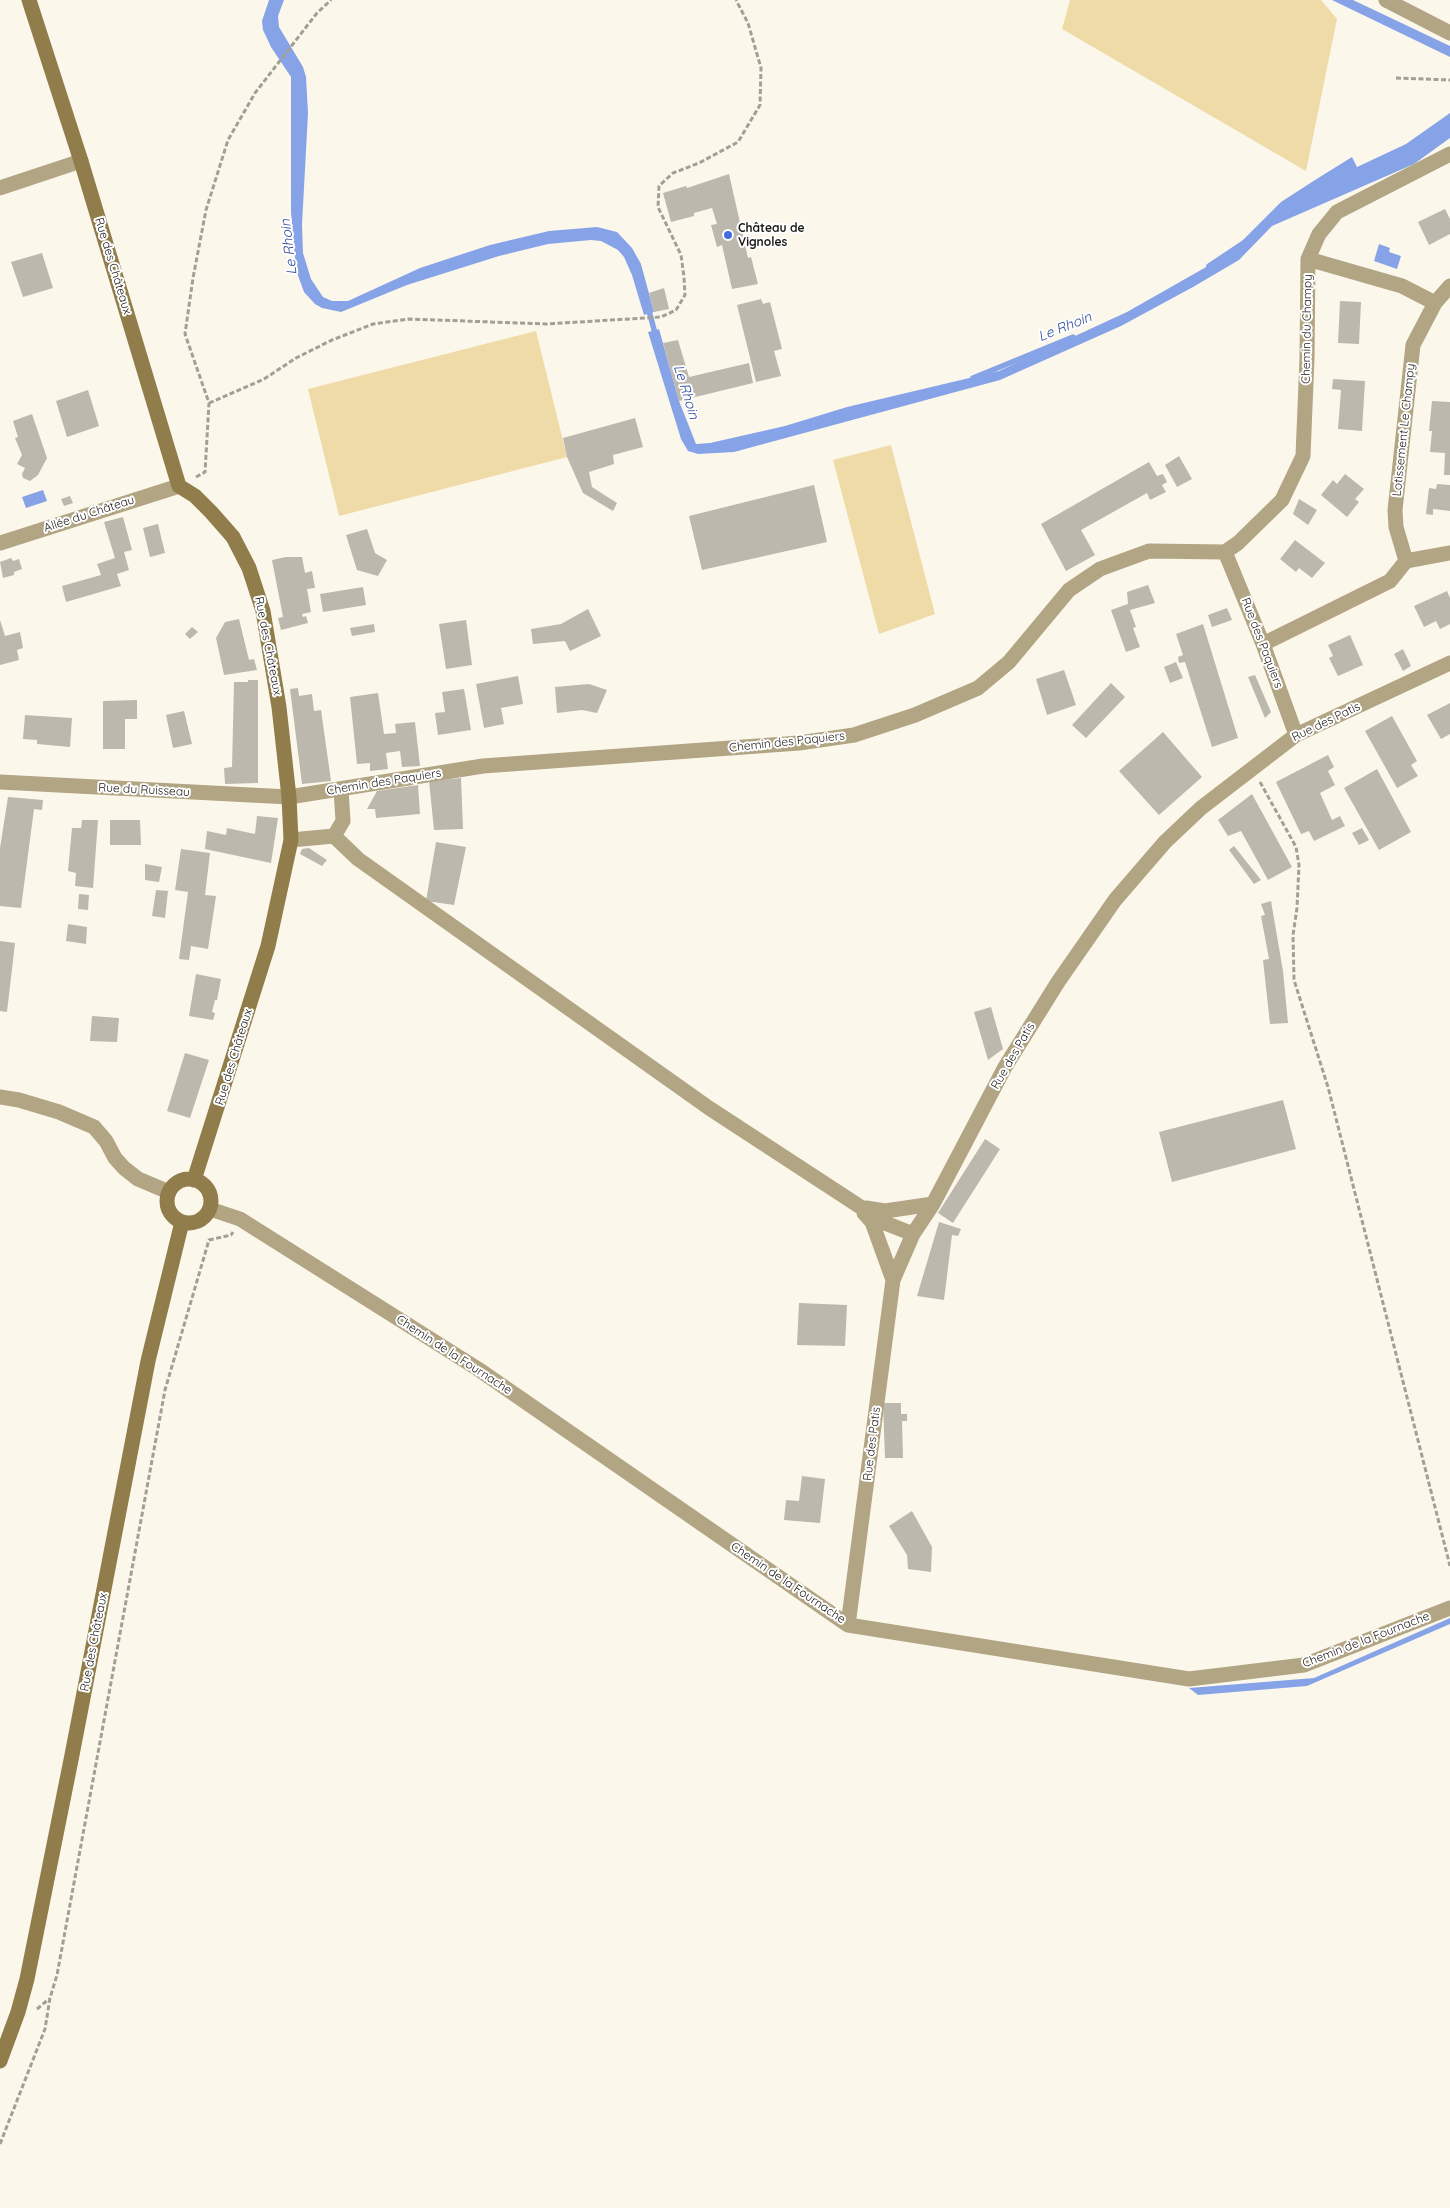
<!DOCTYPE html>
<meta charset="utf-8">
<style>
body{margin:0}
canvas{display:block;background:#fcf7eb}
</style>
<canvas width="1450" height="2208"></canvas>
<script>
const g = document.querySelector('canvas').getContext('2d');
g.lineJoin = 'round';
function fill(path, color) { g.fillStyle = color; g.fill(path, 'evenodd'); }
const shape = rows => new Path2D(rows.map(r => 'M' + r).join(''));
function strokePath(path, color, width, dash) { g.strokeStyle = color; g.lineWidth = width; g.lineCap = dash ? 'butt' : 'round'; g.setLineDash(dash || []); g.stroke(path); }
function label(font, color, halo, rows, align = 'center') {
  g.font = font + ' Quicksand,sans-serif'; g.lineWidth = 4; g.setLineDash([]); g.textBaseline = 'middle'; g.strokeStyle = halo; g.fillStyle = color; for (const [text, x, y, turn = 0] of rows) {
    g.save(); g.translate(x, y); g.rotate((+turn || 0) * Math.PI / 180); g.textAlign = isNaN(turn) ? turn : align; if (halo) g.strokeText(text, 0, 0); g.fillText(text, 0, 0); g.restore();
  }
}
fill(shape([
 [1070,0,1321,0,1337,19,1306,171,1062,29],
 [536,331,567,457,339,516,308,389],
 [891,445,935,614,879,634,833,460]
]), '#efdba8');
fill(shape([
 [269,0,284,0,278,16,279,27,303,67,306,77,308,113,302,225,303,253,311,279,323,297,332,301,348,301,420,268,490,245,549,231,597,227,617,232,632,248,641,264,654,312,644,315,632,275,624,257,618,250,601,241,591,240,548,244,499,256,407,285,341,312,322,308,315,304,304,292,296,270,291,212,291,77,271,47,263,30,262,21],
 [1332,0,1353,0,1450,46,1450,57],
 [1450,113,1450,138,1414,164,1272,226,1239,260,1193,287,1121,326,1000,380,734,452,698,454,688,451,681,439,648,332,659,329,679,401,696,444,710,443,785,426,847,407,999,371,1127,312,1229,254,1281,202,1315,180,1352,157,1357,167,1406,144],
 [1379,244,1390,248,1389,252,1401,256,1397,269,1374,261],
 [43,490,47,501,26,508,22,497],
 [1450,1618,1450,1624,1307,1686,1198,1695,1189,1688,1314,1678]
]), '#87a3e8');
strokePath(shape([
 [1209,266,1245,242],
 [648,307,656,337],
 [973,378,1073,337]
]), '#87a3e8', 5.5);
fill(shape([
 [729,174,748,258,751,257,758,284,732,289,722,245,717,247,711,225,717,224,712,208,694,213,694,216,671,222,663,193,686,186,687,188],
 [1445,209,1450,219,1450,234,1429,245,1418,222],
 [42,253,53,288,23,297,11,262],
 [664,288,669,309,654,312,649,293],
 [761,299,763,304,770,302,782,349,774,351,781,376,756,382,737,305],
 [1340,301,1361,302,1359,344,1338,343],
 [678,340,689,377,749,363,753,383,679,401,663,343],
 [1333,379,1365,381,1362,431,1338,429,1341,390,1332,389],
 [88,390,99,426,67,437,56,401],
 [1432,401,1450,402,1450,475,1444,475,1445,453,1430,452,1432,431,1429,431],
 [32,414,47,458,38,475,30,481,23,478,22,474,25,468,17,464,22,455,15,438,18,437,13,421],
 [635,418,643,447,613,455,614,464,589,472,592,487,617,503,613,511,583,493,567,457,563,438],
 [1179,456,1192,479,1177,487,1165,465],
 [1149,462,1157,476,1163,474,1167,482,1162,485,1166,492,1150,500,1147,493,1081,530,1095,555,1066,571,1041,524],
 [1345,474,1364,489,1355,499,1359,502,1347,517,1321,495,1333,480,1337,484],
 [1437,484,1450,485,1450,511,1433,509,1433,515,1426,514,1429,488,1436,489],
 [814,485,827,542,702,570,689,516],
 [70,496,73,503,64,506,61,499],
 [1299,499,1317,510,1308,525,1293,514],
 [123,517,132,550,124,552,129,570,117,574,121,586,66,602,62,586,101,575,97,564,115,558,104,522],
 [158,524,165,553,150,557,143,528],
 [367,529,375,553,387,560,378,576,357,570,346,535],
 [1295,540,1325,563,1312,578,1299,568,1296,572,1280,559],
 [286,557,302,557,305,573,312,571,315,588,307,589,311,612,302,614,303,617,306,616,308,623,281,630,278,618,283,617,272,560],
 [11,558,13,561,19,559,22,569,14,572,14,575,3,578,0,562],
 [1148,585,1155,603,1130,610,1136,627,1133,628,1140,647,1126,652,1111,610,1128,604,1127,592],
 [363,587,366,605,323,612,320,594],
 [1447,591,1450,598,1450,624,1440,629,1436,621,1424,627,1414,606],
 [1227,608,1232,620,1212,627,1208,615],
 [588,609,601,636,570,651,565,641,533,644,531,629,561,624],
 [239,619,249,660,254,659,257,670,224,675,216,638,225,622],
 [0,620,5,636,20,632,23,648,17,650,19,660,0,665],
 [466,620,472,665,446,669,439,624],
 [374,624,375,632,352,636,350,628],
 [1203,624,1238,738,1212,747,1185,662,1179,663,1178,657,1183,655,1176,634],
 [192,627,198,632,190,639,185,634],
 [1350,635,1363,665,1338,676,1329,658,1333,656,1328,645],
 [1403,649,1411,666,1403,671,1394,654],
 [1176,662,1183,678,1170,683,1164,667],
 [1064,670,1076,705,1047,715,1036,679],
 [1255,675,1271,712,1265,718,1248,677],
 [518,676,523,704,501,708,504,724,484,728,476,684],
 [248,680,258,680,258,783,225,784,224,768,232,767,234,682,248,682],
 [1111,683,1125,697,1086,738,1072,725],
 [589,684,607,690,597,713,582,710,557,713,555,687],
 [298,688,299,696,312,694,314,711,321,710,331,781,302,784,290,689],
 [464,689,471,730,438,735,435,713,445,712,442,692],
 [378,693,384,734,396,733,395,724,415,722,420,766,402,767,400,751,386,753,388,769,370,771,370,763,357,764,350,697],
 [137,700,137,719,125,719,125,749,103,749,103,701],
 [1450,703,1450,734,1441,739,1427,715],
 [184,711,192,744,173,748,166,715],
 [25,715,72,718,70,747,37,744,37,740,23,739],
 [1392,716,1417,761,1411,765,1418,776,1397,788,1365,731],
 [1163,732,1202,777,1159,815,1119,771],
 [1328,755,1334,767,1328,771,1335,785,1320,793,1332,820,1340,816,1345,826,1314,841,1309,831,1301,834,1276,782],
 [1377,769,1411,832,1379,850,1344,788],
 [461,778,463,829,434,830,429,781],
 [418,785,420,814,376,818,375,809,367,809,377,791],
 [1252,794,1292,867,1268,880,1241,831,1228,836,1218,820],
 [8,797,43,800,42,810,34,809,21,908,0,906,0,848],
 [257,816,278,818,271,863,205,849,207,831,226,835,227,828,255,834],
 [82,820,98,820,93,888,75,886,76,873,68,871,72,828,81,828],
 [110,820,140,820,141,845,110,845],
 [1362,828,1369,840,1359,845,1352,833],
 [436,842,466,847,454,905,426,901],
 [1234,846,1261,880,1254,884,1229,850],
 [309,848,327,860,322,866,300,854,302,849],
 [181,849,210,853,205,895,216,896,208,949,191,946,189,960,179,959,188,892,175,890],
 [145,864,162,867,159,882,145,880],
 [156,890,168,891,165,918,152,916],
 [79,894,89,895,88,910,78,909],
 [1271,901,1283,971,1288,1023,1270,1024,1263,960,1269,959,1261,916,1265,915,1261,904],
 [68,924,87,927,86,944,66,941],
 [0,941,15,943,7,1012,0,1011],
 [196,974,221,979,217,1000,215,1000,212,1012,215,1013,213,1020,189,1016],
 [991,1007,1003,1049,988,1060,974,1012],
 [92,1016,119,1018,117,1042,90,1041],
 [185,1053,209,1060,190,1118,167,1111],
 [1283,1100,1296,1149,1172,1182,1159,1132],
 [985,1139,1000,1149,953,1223,938,1213],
 [939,1222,961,1229,958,1236,952,1235,944,1300,917,1296],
 [799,1303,847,1305,845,1346,797,1345],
 [883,1403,901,1403,901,1414,907,1414,907,1421,902,1421,903,1458,885,1458],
 [802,1476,825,1479,820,1523,784,1520,786,1500,799,1501],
 [912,1511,932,1547,931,1572,908,1569,907,1555,889,1526]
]), '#bdb8ad');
strokePath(shape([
 [1396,78,1450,80],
 [209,403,264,379,296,358,332,340,373,324,409,319,546,324,661,317,676,310,685,295,684,277,681,255,658,207,659,186,673,173,699,163,738,142,760,105,761,68,748,23,736,0],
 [196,477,205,472,209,403,185,334,193,278,206,210,228,140,255,93,317,13,331,0],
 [1260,782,1296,847,1299,865,1297,908,1293,935,1294,980,1328,1087,1450,1566],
 [37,2009,49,1999],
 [0,2144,45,2029,50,1998,57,1975,165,1390,209,1240,231,1235,233,1232]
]), '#a39f96', 3, [5, 2.5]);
strokePath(shape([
 [1386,0,1450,33],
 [0,188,81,161],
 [1308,259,1402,286,1435,303],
 [0,543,179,486],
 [1225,552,1238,543,1282,500,1303,456,1307,358,1308,259,1319,234,1337,212,1450,154],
 [1225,552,1263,644,1296,735],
 [1406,561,1396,527,1395,510,1413,345,1435,303,1450,286],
 [1263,644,1390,581,1406,561,1450,553],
 [0,782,289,797,483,766,799,743,854,735,915,715,978,688,1009,662,1069,590,1100,569,1149,551,1225,552],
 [334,836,358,859,709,1108,885,1223,913,1234],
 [334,836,343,821,341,789],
 [291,840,334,836],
 [0,1097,19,1100,59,1112,94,1127,106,1141,115,1158,124,1168,138,1179,169,1192],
 [866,1208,885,1211,933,1204],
 [210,1209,240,1219,478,1369,848,1625,1189,1679,1304,1665,1450,1608],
 [864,1213,872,1222,893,1280],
 [848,1625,893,1280,913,1234,933,1204,1005,1067,1058,982,1115,900,1165,842,1201,808,1296,735,1450,663]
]), '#b2a584', 15);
strokePath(shape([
 [29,0,81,161,179,486,195,496,211,512,233,537,249,568,263,611,279,707,289,797,291,840,268,946,194,1180],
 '167 1201a22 22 0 1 1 44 0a22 22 0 1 1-44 0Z',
 [0,2061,18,2012,27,1979,72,1755,148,1361,182,1222]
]), '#907d4b', 15);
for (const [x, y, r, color] of [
 [728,235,5,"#466de0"]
]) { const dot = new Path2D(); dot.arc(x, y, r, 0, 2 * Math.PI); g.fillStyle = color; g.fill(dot); strokePath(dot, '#fff', 2); }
label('bold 12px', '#1a1814', '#fff', [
 ["Château de",738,228],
 ["Vignoles",738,242]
], 'left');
label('12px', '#1a1814', '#fff', [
 ["Rue des Châteaux",113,266,73],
 ["Chemin du Champy",1307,329,-89],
 ["Lotissement Le Champy",1404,430,-84],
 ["Allée du Château",89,514,-18],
 ["Rue des Paquiers",1262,643,69],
 ["Rue des Châteaux",268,646,79],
 ["Rue des Patis",1326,722,-26],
 ["Chemin des Paquiers",787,742,-6],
 ["Chemin des Paquiers",384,782,-9],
 ["Rue du Ruisseau",144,790,3],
 ["Rue des Patis",1013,1056,-60],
 ["Rue des Châteaux",234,1057,-73],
 ["Chemin de la Fournache",454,1355,33],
 ["Rue des Patis",872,1444,-83],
 ["Chemin de la Fournache",788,1583,34],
 ["Chemin de la Fournache",1366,1640,-21],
 ["Rue des Châteaux",94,1642,-79]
]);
label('italic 14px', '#2f4a9b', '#fff', [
 ["Le Rhoin",289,247,-97],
 ["Le Rhoin",1065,327,-22],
 ["Le Rhoin",686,392,73]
]);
</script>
